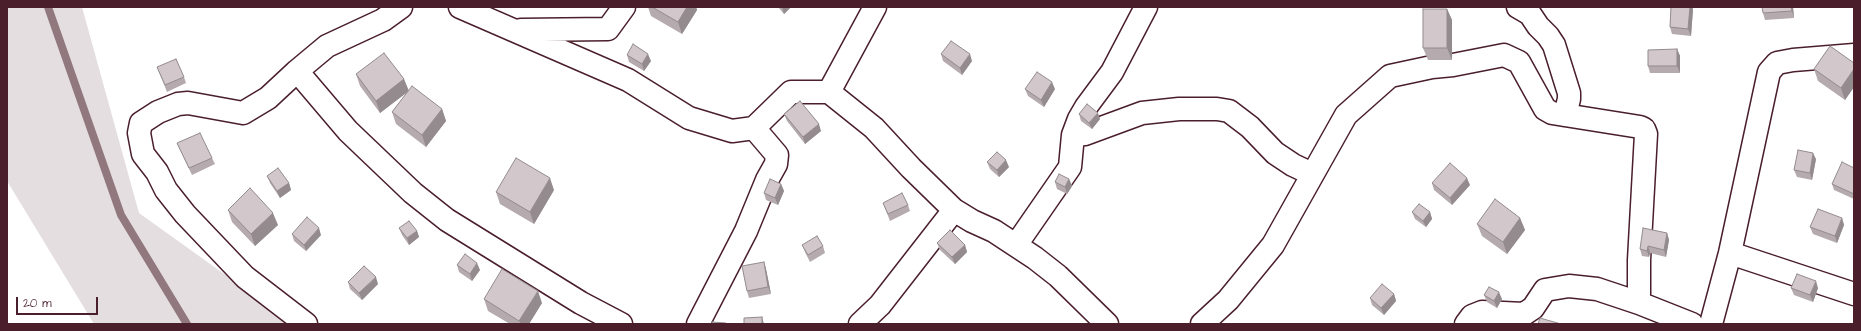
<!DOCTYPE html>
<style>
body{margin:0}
#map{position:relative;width:1861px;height:331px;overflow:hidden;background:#fff;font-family:"Architects Daughter",sans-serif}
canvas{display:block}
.frame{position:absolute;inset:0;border:8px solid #4a1f2b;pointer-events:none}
.scale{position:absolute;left:16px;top:297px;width:82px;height:18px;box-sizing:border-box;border:2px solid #4a1f2b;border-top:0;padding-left:5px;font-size:12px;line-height:14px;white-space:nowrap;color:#4a1f2b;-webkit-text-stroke:3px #fff;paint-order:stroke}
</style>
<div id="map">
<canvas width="1861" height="331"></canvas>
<div class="frame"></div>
<div class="scale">20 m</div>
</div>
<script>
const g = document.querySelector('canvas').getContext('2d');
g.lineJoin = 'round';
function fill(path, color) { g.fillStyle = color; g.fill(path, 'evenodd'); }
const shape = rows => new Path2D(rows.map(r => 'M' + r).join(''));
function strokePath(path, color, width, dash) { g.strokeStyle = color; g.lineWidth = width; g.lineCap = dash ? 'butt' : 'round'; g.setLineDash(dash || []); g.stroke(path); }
fill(shape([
 [7,7,82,7,139,213,294,324,94,324,7,181]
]), '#e5dee0');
strokePath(shape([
 [48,7,121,215,187,324]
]), '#91787e', 8);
const street = shape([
 [460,7,628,80,689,118,732,131,754,128,791,92,829,92,875,7],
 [1518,7,1530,14,1538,26,1548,36,1554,45,1569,93,1569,99,1565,115],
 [521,30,608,29,624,7],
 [297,71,348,131,413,193,447,220,581,303,621,324],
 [829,92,874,128,911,168,954,210,972,221,994,231,1035,258,1058,276,1107,324],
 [1073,135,1085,134,1142,113,1179,109,1217,109,1229,111,1250,127,1275,153,1293,165,1312,174],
 [1016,245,1070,167,1073,135,1079,119,1086,107,1112,72,1146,7],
 [1730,253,1854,294],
 [306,324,245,277,185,214,166,190,157,172,143,154,139,133,141,123,158,112,178,104,188,103,243,113,268,98,297,71,327,46,383,20,401,7],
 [698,324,746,231,767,180,776,164,777,155,754,128],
 [860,324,880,305,954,210],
 [1202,324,1228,300,1273,245,1346,115,1390,76,1432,67,1453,65,1504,55,1519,62,1545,109,1552,113,1640,127,1644,129,1646,134,1639,260,1639,303,1692,324],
 [1466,324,1472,316,1482,312,1524,314,1533,308,1545,290,1569,286,1597,289,1639,303],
 [1711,324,1730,253,1769,72,1777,63,1793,60,1854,55]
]);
strokePath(street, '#4a1f2b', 25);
strokePath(street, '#fff', 22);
fill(shape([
 [648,7,696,7,697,10,682,34,651,16],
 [778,7,791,7,784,14],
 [1671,7,1692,7,1693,9,1691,36,1672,34,1670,27],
 [1793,7,1794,18,1765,20,1763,13],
 [1447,9,1452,20,1452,60,1428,60,1423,48],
 [1677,49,1680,56,1680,73,1650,73,1648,66],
 [941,54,972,61,962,75,943,61],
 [627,55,651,61,644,71,629,62],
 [1854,63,1854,87,1845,100,1818,81,1814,69],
 [157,67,184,77,186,83,167,92],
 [356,74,404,79,408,91,442,109,446,121,426,147,396,124,392,112,408,91,380,113,360,86],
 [1025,89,1055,89,1044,107,1028,96],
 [784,114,821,131,805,144,787,121],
 [1079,114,1100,119,1092,129,1081,121],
 [177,143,212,158,215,164,192,175,180,150],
 [1816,159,1812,180,1797,177,1794,170],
 [987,162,1009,167,999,177,990,169],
 [1854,168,1854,199,1834,190,1832,184],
 [267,176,289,183,291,190,280,198,270,183],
 [1069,179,1072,186,1067,194,1057,189,1055,182],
 [1432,183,1470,185,1452,205,1434,190],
 [781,184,784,191,778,205,766,200,764,193],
 [554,190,534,224,500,204,496,192],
 [883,203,908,205,910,211,890,221],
 [228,210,278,225,255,246,232,222],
 [1412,212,1430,212,1432,219,1426,227,1415,219],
 [1520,218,1525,230,1507,254,1482,236,1477,224],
 [1842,218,1844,225,1837,243,1813,234,1810,227],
 [399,228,417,231,419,237,409,245,402,235],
 [1667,233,1669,240,1666,257,1650,253,1649,257,1642,256,1640,249],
 [292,234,321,235,306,251,294,241],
 [937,243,965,245,967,252,955,264,940,250],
 [802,245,823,246,825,253,810,262,805,252],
 [764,262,766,269,771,294,749,298,747,291],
 [457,265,480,270,472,281,459,272],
 [348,282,378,284,362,300,350,289],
 [1791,288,1818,288,1813,302,1794,295],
 [1394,294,1396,301,1384,315,1372,305,1370,298],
 [1484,295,1502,299,1497,308,1487,302],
 [484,299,542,303,529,324,510,324,488,311]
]), '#b5abaf');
fill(shape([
 [687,7,696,7,697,10,682,34,678,22],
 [782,7,791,7,784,14],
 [1690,7,1692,7,1693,9,1691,36,1688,29],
 [1791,7,1793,7,1794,18,1792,11],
 [1447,9,1452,20,1452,60,1447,48],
 [1677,49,1680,56,1680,73,1677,66],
 [648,54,651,61,644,71,642,64],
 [970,54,972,61,962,75,960,68],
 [1854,69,1854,87,1845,100,1841,88],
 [404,79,409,91,380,113,376,101],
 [1052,82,1055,89,1044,107,1041,100],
 [442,109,446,121,426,147,422,135],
 [1098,113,1100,119,1092,129,1089,123],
 [819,124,821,131,805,144,803,137],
 [1813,153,1816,159,1812,180,1810,173],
 [1006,160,1009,167,999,177,997,170],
 [550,178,554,190,534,224,530,212],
 [1467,178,1470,185,1452,205,1450,198],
 [1069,179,1072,186,1067,194,1065,187],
 [289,183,291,190,280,198,277,191],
 [781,184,784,191,778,205,775,198],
 [1430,212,1432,219,1426,227,1423,221],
 [273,213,278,225,255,246,251,234],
 [1520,218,1525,230,1507,254,1503,242],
 [1842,218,1844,225,1837,243,1835,236],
 [319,228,321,235,306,251,304,245],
 [417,231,419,237,409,245,407,238],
 [1667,233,1669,240,1666,257,1664,250],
 [965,245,967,252,955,264,952,257],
 [1648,246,1650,253,1649,257,1647,251],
 [764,262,766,269,771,294,768,287],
 [477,263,480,270,472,281,470,274],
 [376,277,378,284,362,300,359,293],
 [1816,281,1818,288,1813,302,1810,295],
 [538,291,542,303,529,324,521,324,519,321],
 [1499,292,1502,299,1497,308,1494,301],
 [1394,294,1396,301,1384,315,1381,308],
 [762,317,764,324,762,324]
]), '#938b8e');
const building = shape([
 [652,7,687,7,678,22,652,7],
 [1671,7,1690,7,1688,29,1670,27,1671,7],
 [1762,7,1791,7,1792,11,1763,13,1762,7],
 [1423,9,1447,9,1447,48,1423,48,1423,9],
 [951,41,970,54,960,68,941,54,951,41],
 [633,44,648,54,642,64,627,55,633,44],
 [1830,46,1854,63,1854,69,1841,88,1814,69,1830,46],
 [1677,49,1677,66,1648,66,1648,50,1677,49],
 [384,53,404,79,376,101,356,74,384,53],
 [176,59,184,77,165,85,157,67,176,59],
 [1037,72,1052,82,1041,100,1025,89,1037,72],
 [412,86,442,109,422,135,392,112,412,86],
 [800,101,819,124,803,137,784,114,800,101],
 [1087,104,1098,113,1089,123,1079,114,1087,104],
 [200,133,212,158,189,168,177,143,200,133],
 [1798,150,1813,153,1810,173,1794,170,1798,150],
 [997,152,1006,160,997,170,987,162,997,152],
 [516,158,550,178,530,212,496,192,516,158],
 [1842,162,1854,168,1854,194,1832,184,1842,162],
 [1450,163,1467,178,1450,198,1432,183,1450,163],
 [278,168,289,183,277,191,267,176,278,168],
 [1059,174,1069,179,1065,187,1055,182,1059,174],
 [770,179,781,184,775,198,764,193,770,179],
 [250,188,273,213,251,234,228,210,250,188],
 [902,193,908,205,888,214,883,203,902,193],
 [1495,199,1520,218,1503,242,1477,224,1495,199],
 [1419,204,1430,212,1423,221,1412,212,1419,204],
 [1818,209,1842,218,1835,236,1810,227,1818,209],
 [307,217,319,228,304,245,292,234,307,217],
 [409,221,417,231,407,238,399,228,409,221],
 [1643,228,1667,233,1664,250,1648,246,1647,251,1640,249,1643,228],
 [950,230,965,245,952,257,937,243,950,230],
 [817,236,823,246,808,255,802,245,817,236],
 [465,254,477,263,470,274,457,265,465,254],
 [764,262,768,287,747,291,742,266,764,262],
 [364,266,376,277,359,293,348,282,364,266],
 [502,269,538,291,519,321,484,299,502,269],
 [1797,274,1816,281,1810,295,1791,288,1797,274],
 [1382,284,1394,294,1381,308,1370,298,1382,284],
 [1489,287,1499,292,1494,301,1484,295,1489,287],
 [762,317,762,324,744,324,744,318,762,317],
 [1540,318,1561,324,1538,324,1540,318],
 [712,322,726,323,726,324,712,324,712,322]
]);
fill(building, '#d2c7cb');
strokePath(building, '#938b8e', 1);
</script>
